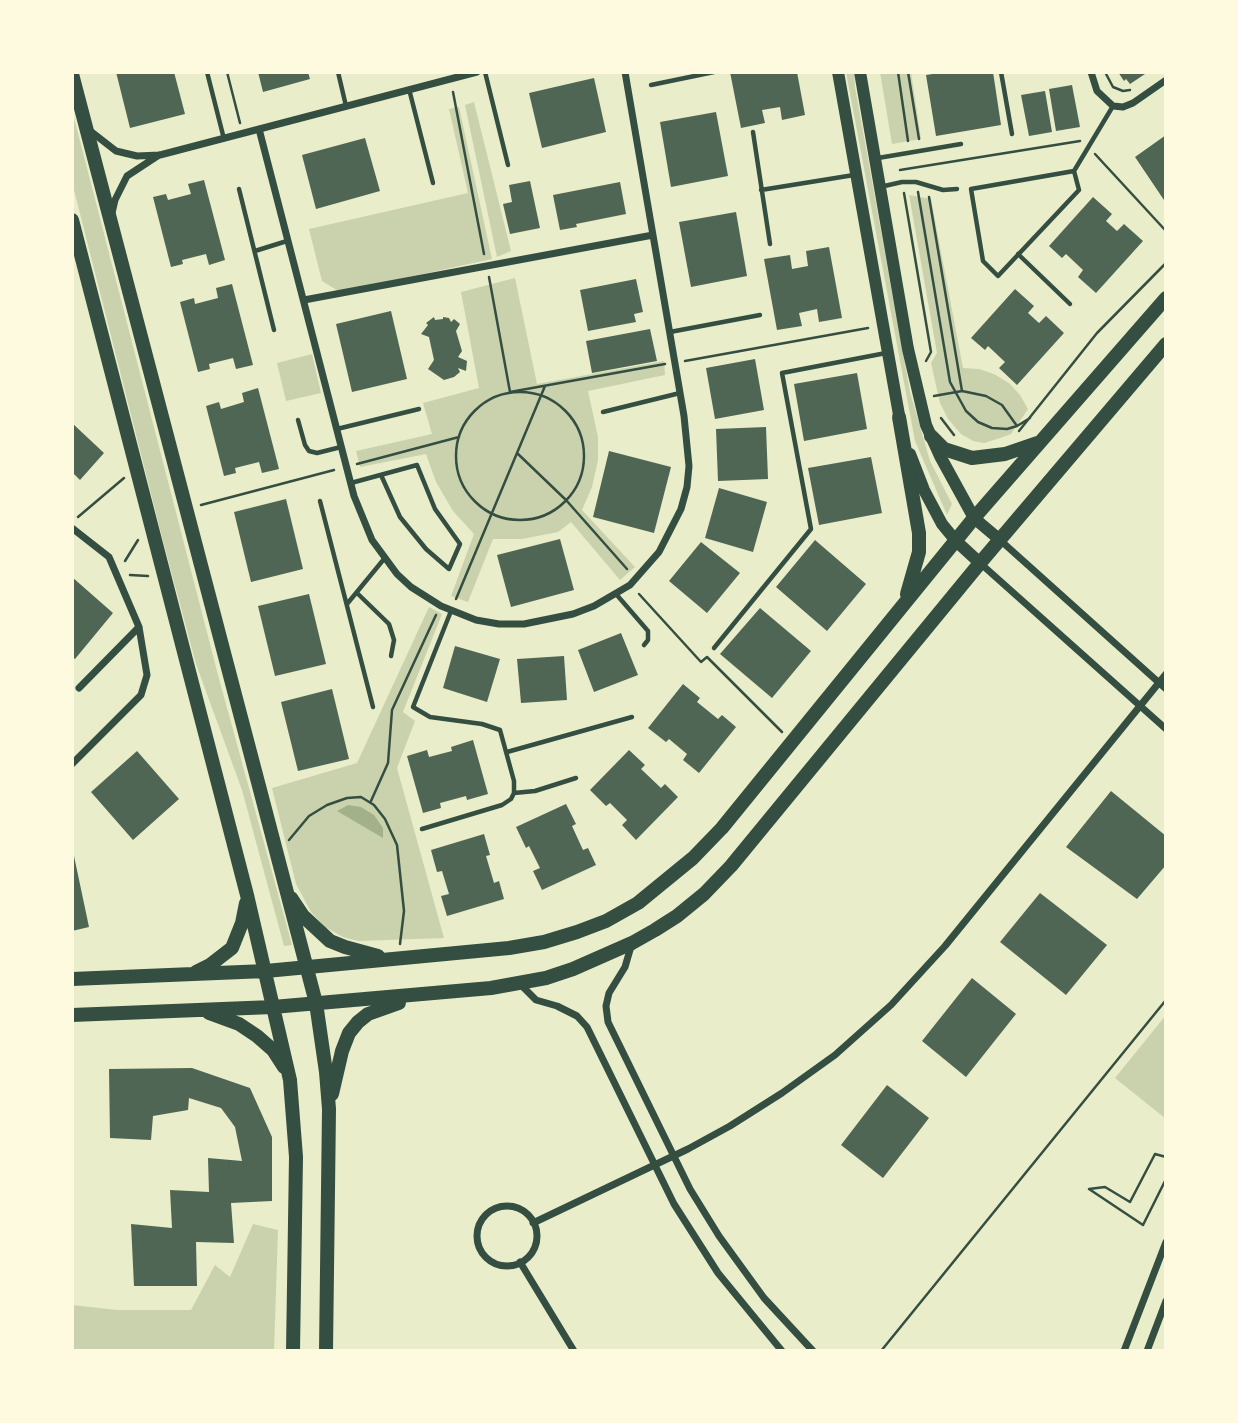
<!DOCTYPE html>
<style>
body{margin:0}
#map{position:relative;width:1238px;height:1423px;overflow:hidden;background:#e9edc9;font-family:Manrope,sans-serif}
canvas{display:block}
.frame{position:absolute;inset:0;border:74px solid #fefae0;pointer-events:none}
</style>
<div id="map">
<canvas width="1238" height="1423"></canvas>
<div class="frame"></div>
</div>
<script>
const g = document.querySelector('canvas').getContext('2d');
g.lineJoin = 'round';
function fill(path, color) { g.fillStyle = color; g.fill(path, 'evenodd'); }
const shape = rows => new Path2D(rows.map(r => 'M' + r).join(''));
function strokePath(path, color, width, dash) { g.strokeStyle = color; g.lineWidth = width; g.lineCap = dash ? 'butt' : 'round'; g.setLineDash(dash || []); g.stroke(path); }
fill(shape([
 [846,72,854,72,855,87,910,392,930,461,952,504,947,515,915,441],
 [880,72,911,72,921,139,892,144],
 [474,102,511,251,497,257,465,105],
 [459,107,492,259,340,292,322,281,309,229,468,193,449,109],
 [72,110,218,675,292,945,284,946,242,790,196,664,162,537,72,182],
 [909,195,931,199,963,368,979,369,994,374,1009,383,1020,395,1028,409,1011,434,1000,438,984,443,973,441,961,434,948,419,940,403,931,363,937,353],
 [515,278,537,384,664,361,665,375,588,391,598,437,598,460,592,487,582,510,635,567,620,580,571,522,558,532,522,539,493,539,468,602,451,596,474,534,453,511,436,482,426,454,360,467,356,451,432,434,423,403,479,388,461,292],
 [312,354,321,393,286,401,277,363],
 [429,607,442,614,403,712,415,721,397,768,444,938,358,941,343,937,325,927,311,912,296,884,272,788,357,763],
 [1166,1015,1166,1119,1115,1078],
 [253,1224,278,1230,274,1351,72,1351,72,1305,117,1310,191,1310,215,1265,230,1277]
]), '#cad2ad');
fill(shape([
 [348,805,361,807,374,815,383,828,383,838,337,811]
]), '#a3b18a');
fill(shape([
 [116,72,174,72,185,114,130,128],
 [258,72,308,72,310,79,263,92],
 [730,72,797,72,805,115,782,120,780,107,762,110,765,123,741,128],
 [946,72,993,72,1001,125,936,136,926,75],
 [1118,72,1148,72,1130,84,1126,79,1124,81],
 [594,78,606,132,542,148,529,93],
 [1072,85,1080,127,1056,131,1049,89],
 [1045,91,1052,132,1029,136,1021,95],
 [716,112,728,176,671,187,660,122],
 [1166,135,1166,203,1135,157],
 [365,138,380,191,316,209,302,155],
 [204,180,225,260,209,265,206,254,182,260,183,264,171,267,153,197,166,194,168,200,191,194,188,184],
 [530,181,540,228,510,234,503,204,512,202,509,185],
 [620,182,626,214,576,224,577,227,560,230,553,195],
 [1093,197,1112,214,1106,221,1117,231,1124,224,1143,241,1096,293,1078,277,1083,270,1066,254,1062,258,1049,246],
 [736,212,747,276,691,287,679,222],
 [829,247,842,318,819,322,817,309,799,313,802,326,777,330,764,259,790,255,792,269,808,266,806,251],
 [636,279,643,312,634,314,636,322,588,331,580,290],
 [232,284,253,365,236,369,233,358,209,364,210,369,198,372,180,302,194,298,195,304,218,298,216,288],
 [1015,289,1034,306,1028,313,1039,323,1046,316,1064,333,1017,385,999,368,1005,362,988,346,985,350,971,338],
 [391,311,407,379,352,392,336,324],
 [434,317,435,320,443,319,443,317,449,318,451,322,454,319,460,324,456,331,462,351,458,357,467,361,466,371,458,368,460,372,454,377,444,380,428,369,434,360,429,337,421,334,428,325,426,323],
 [650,329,657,361,592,373,586,341],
 [755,359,764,410,715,419,706,368],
 [857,373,867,429,804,441,794,384],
 [258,388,279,469,262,473,259,462,235,468,236,473,224,476,206,406,219,402,221,409,244,402,242,393],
 [72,423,104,453,80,480,72,472],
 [766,427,768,479,718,481,716,429],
 [609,451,671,467,654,533,593,517],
 [871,457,882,513,819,525,808,468],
 [719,488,767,502,753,552,705,538],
 [286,499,303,569,251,582,234,512],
 [560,539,574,590,511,607,497,555],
 [815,540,866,584,827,631,776,587],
 [701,542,740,573,707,613,669,581],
 [72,577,113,613,75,659,72,657],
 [309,594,326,664,275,676,258,606],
 [760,608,811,651,772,698,720,654],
 [621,633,638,675,594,692,578,650],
 [455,646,500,659,487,702,443,688],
 [564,656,567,700,521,703,517,659],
 [683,684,700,698,697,702,718,719,722,715,736,727,699,773,683,760,687,754,669,739,666,742,648,728],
 [332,689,349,759,298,771,281,702],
 [473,740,488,794,467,800,466,796,440,803,441,808,423,813,407,756,427,750,429,757,452,751,451,747],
 [629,750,645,765,641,769,661,788,665,784,678,797,636,840,622,825,627,820,610,803,606,806,590,790],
 [137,751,179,799,133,840,91,792],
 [1111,791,1166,836,1166,865,1137,899,1066,847],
 [566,804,576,824,572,826,583,850,588,848,596,865,542,890,533,871,540,868,529,846,526,848,516,827],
 [484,834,490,855,486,856,494,883,499,881,504,899,447,916,441,896,449,894,442,871,437,872,431,850],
 [74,856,89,927,72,931,72,857],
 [1040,893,1107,945,1066,995,1000,942],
 [972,978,1016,1014,966,1077,922,1041],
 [192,1068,250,1088,272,1137,272,1201,231,1203,234,1243,196,1242,197,1286,134,1286,131,1224,172,1228,170,1190,209,1192,208,1158,242,1161,235,1127,221,1108,189,1098,188,1110,153,1116,151,1140,110,1138,109,1069],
 [887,1085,929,1118,883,1178,841,1145]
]), '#4f6655');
strokePath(shape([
 [227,72,240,123],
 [898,72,908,141],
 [908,72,919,139],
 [1105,72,1113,87,1123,91,1130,90],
 [453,92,484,254],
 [1095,154,1166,231],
 [900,170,1080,141],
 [918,192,950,382,966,411,978,422,992,428,1007,429,1017,426,1030,418],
 [904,193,931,352,926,361],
 [929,197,962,391],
 [489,277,510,392,665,364],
 [685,361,868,328],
 '456 456a64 64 0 1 1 128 0a64 64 0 1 1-128 0Z',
 [934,396,962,391,986,396,1002,405,1017,426],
 [941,418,954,435],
 [1019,431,1097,333,1166,263],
 [517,453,566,500,627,569],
 [357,464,459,437],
 [201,505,334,470],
 [78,517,124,478],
 [125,561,138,540],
 [130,575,148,576],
 [639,594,701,662,707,657,782,732],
 [456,599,545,386],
 [371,801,388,763,392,710,436,615],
 [289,840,309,816,327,805,347,798,361,797,374,805,385,819,397,845,404,911,400,944],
 [1089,1189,1143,1225,1166,1179],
 [1089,1189,1105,1187,1130,1202,1155,1154,1166,1157],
 [881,1351,1166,1000]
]), '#344e41', 2.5);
strokePath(shape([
 [207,72,224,139],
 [338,72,346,106],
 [485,72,508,165],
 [1001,72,1012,134],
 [651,85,714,72],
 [409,89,433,183],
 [753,132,770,244],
 [878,158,961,144],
 [1074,171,971,189,983,261,998,276,1079,190,1074,171,1113,106],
 [880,187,902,182,916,182,943,190,957,189],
 [239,189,274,330],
 [761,190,854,175],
 [255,251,287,241],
 [1018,254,1070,304],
 [670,332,760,315],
 [603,412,680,393],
 [298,420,305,445,309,451,317,453,341,447],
 [337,429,419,409],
 [351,483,417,465,435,509,460,544,449,569,426,549,400,517,381,475],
 [320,501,373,707],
 [357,593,389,624,394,640,391,656],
 [616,594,648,631,648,640,644,645],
 [347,604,384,559],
 [714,648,811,529,782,373,886,353],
 [507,752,632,717],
 [514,793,535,791,576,778],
 [422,829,502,805,511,799,514,793,514,781,500,730,482,724,430,717,413,707,451,611]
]), '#344e41', 4.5);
strokePath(shape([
 [1091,72,1097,91,1113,106,1123,107,1133,103,1166,80],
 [259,129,354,496,372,540,397,574,411,587,441,606,476,620,499,624,524,624,573,614,594,606,630,585,659,552,681,509,687,487,689,466,684,416,625,72],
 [89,130,116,151,137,156,160,155,477,72],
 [112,213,115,200,127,176,159,155],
 [304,300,653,235],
 [72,528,109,557,139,627,147,675,141,695,72,764],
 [1000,540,1166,689],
 [980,563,1166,729],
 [79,688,139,627],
 [632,943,625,967,609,993,606,1006,608,1022,690,1189,719,1236,764,1298,813,1351],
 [520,984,536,1000,557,1006,577,1016,587,1027,674,1204,718,1273,782,1351],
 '477 1236a30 30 0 1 1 60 0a30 30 0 1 1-60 0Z',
 [533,1223,688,1149,730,1126,782,1093,835,1055,891,1005,945,946,1166,674],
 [520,1262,574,1351],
 [1124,1351,1166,1242],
 [1147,1351,1166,1301]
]), '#344e41', 7);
strokePath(shape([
 [838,72,901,426],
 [860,72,908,349,926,425,940,456,974,518,1000,540],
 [910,454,924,490,942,524,956,541,980,563]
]), '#344e41', 12);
strokePath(shape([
 [72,74,316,1003,326,1072,329,1109,326,1351],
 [72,220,247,895,290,1080,296,1157,293,1351],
 [899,417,919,533,919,552,907,594],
 [931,436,944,449,972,458,1005,454,1037,443],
 [291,898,303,916,330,941,345,947,378,956],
 [196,972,210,965,232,948,242,923,246,903],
 [72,979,266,971,509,948,544,942,577,932,606,921,638,903,693,858,722,828,974,518,1166,298],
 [209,1013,239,1024,257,1036,273,1050,284,1067],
 [72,1015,273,1007,491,988,546,978,573,969,632,943,655,930,677,916,704,894,731,866,980,563,1166,344],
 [332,1094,342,1051,349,1033,358,1022,368,1014,399,1003]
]), '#344e41', 14);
</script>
